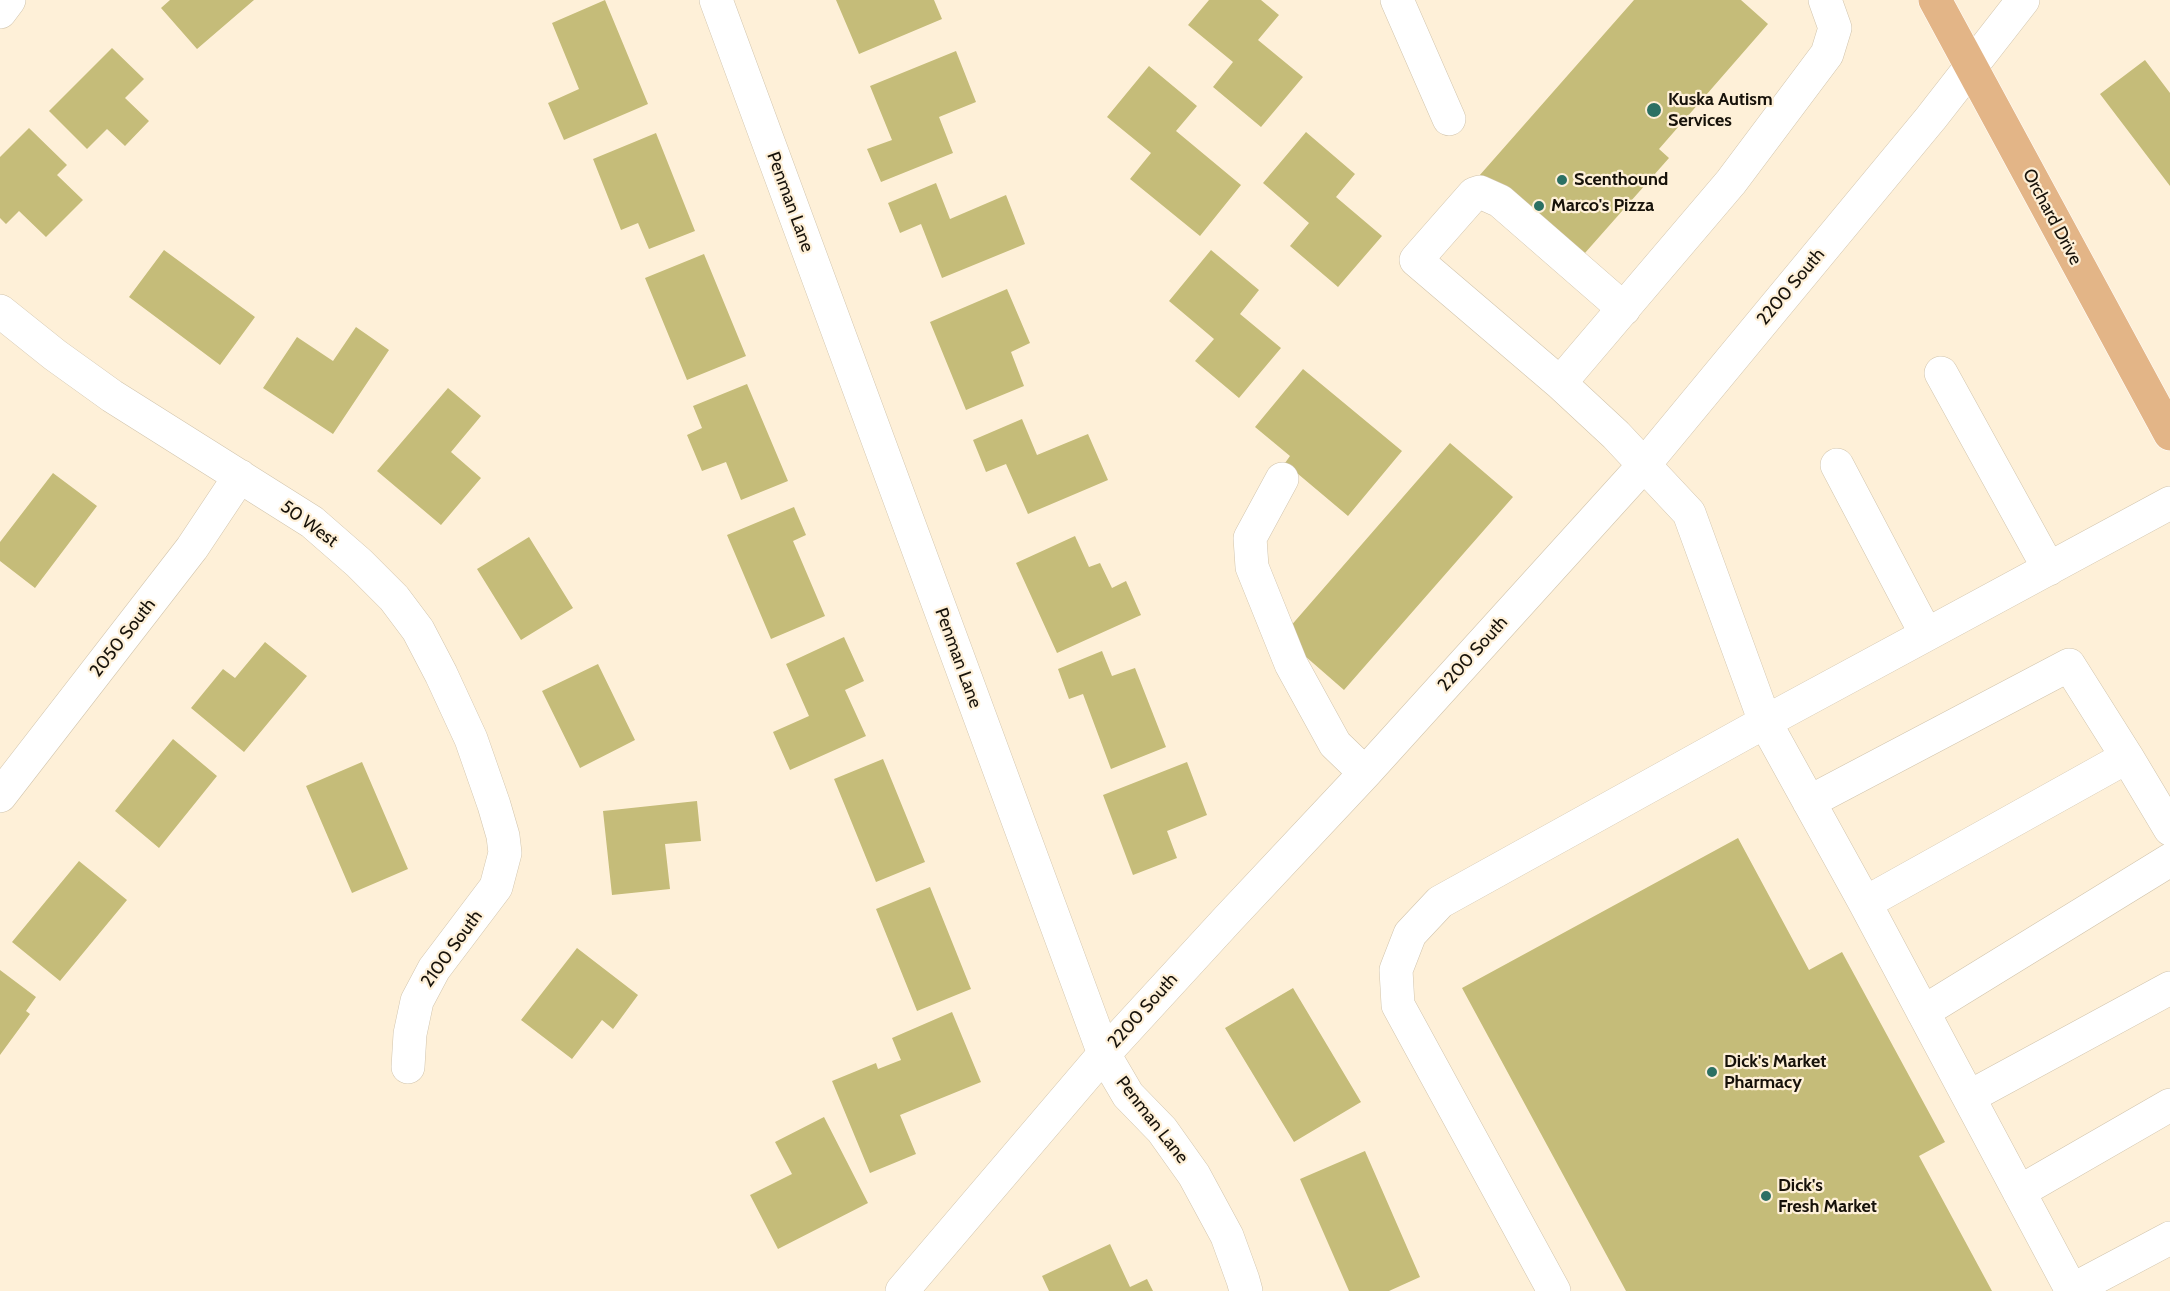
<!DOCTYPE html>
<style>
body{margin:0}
canvas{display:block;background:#fef0d8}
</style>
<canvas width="2170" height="1291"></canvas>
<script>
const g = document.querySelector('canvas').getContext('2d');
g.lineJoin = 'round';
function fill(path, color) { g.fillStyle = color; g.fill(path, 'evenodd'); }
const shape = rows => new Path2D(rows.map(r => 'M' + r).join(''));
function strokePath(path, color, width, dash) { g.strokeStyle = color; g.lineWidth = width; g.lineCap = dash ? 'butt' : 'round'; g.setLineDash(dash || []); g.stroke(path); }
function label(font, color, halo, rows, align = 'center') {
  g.font = font + ' Cabin,sans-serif'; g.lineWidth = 4.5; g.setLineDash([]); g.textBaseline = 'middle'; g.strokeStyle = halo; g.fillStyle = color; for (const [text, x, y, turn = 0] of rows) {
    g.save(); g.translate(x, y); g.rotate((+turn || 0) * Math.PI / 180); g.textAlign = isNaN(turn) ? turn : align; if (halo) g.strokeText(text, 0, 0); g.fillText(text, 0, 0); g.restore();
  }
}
fill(shape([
 [170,0,254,0,197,49,161,8],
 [605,0,648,104,564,140,548,103,579,89,552,23],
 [836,0,934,0,942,19,859,54],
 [1209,0,1261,0,1279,15,1258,40,1303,77,1261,127,1213,87,1233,62,1188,25],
 [1634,0,1741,0,1768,24,1659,149,1669,158,1577,262,1479,176],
 [112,48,144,79,125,98,149,121,125,146,107,129,87,149,49,111],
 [956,51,976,102,939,117,953,153,881,182,867,149,892,140,870,86],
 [2145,60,2170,93,2170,186,2100,94],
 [1149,66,1197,106,1176,131,1241,185,1200,236,1130,179,1151,153,1107,117],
 [29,128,67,165,57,175,83,200,46,237,19,211,6,224,0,218,0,157],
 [1306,132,1355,174,1336,197,1382,236,1338,287,1290,246,1309,223,1263,183],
 [656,133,695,231,649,249,638,223,621,230,593,159],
 [936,183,950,219,1006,195,1025,244,942,278,921,224,900,233,888,203],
 [164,250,255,317,220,365,129,297],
 [1211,250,1259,290,1240,314,1281,348,1239,398,1195,361,1214,339,1169,301],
 [704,254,746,356,687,380,645,278],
 [1007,289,1030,343,1011,352,1024,386,966,410,930,322],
 [356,327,389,350,333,434,263,388,297,337,333,361],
 [1303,369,1402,451,1348,516,1285,463,1290,456,1255,427],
 [747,384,788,481,741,500,726,462,702,471,687,435,702,428,693,406],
 [448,388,481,416,451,452,481,478,441,525,377,471],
 [1022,419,1037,455,1088,434,1108,480,1028,514,1006,464,986,472,973,440],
 [1450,443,1513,497,1344,690,1282,636],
 [53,473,97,506,35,588,0,561,0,542],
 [794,507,806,535,793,541,825,616,771,639,727,535],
 [1075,536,1089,567,1100,563,1112,588,1126,581,1141,615,1057,653,1016,563],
 [529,537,573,608,521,640,477,569],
 [844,637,864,681,845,690,866,736,790,770,773,732,809,716,786,664],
 [265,642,307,676,244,752,191,708,223,669,235,678],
 [1102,651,1112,676,1135,668,1166,747,1111,769,1083,694,1069,699,1058,669],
 [598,664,635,740,580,768,542,691],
 [173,739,217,776,159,848,115,811],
 [883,759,925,862,876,882,834,779],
 [362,762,408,869,352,893,306,786],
 [1187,762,1207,815,1167,831,1177,858,1133,875,1103,795],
 [697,801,701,841,665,844,670,889,612,895,603,811],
 [1738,838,1809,970,1842,952,1945,1142,1919,1156,1992,1291,1626,1291,1462,988],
 [79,861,127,900,60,981,12,942],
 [930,887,971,989,917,1011,876,909],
 [577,948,638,995,613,1029,602,1020,572,1059,521,1020],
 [0,970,36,997,26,1011,30,1014,0,1055],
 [1293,988,1361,1102,1294,1142,1225,1028],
 [952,1012,981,1082,900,1115,916,1154,870,1173,832,1081,876,1063,878,1069,901,1060,892,1038],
 [824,1117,868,1203,778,1249,750,1195,792,1174,775,1142],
 [1365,1151,1420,1277,1389,1291,1349,1291,1300,1179],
 [1110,1244,1130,1287,1147,1279,1153,1291,1049,1291,1042,1276]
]), '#c5bc79');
const minor = shape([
 [716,0,1104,1054,1128,1095,1162,1130,1194,1175,1227,1236,1243,1280,1246,1291],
 [1397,0,1449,119],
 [1825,0,1835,28,1827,54,1731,182,1560,383,1616,435,1689,513,1765,722,1865,903,2072,1291],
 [0,12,9,0],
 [0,311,55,355,112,396,312,522,359,563,394,598,418,630,441,674,471,739,494,805,503,836,505,853,496,887,434,969,417,1001,410,1034,408,1067],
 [1941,373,2049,569],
 [1560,383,1416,260,1474,194,1480,192,1500,201,1624,309],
 [1837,465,1926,634],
 [1282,479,1250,538,1252,567,1291,664,1335,744,1365,773],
 [0,796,192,548,240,476],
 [1809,802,2069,665,2127,757],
 [1865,903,2127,757,2170,829],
 [1923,1012,2170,860],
 [1969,1097,2170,988],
 [2019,1192,2170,1105],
 [2072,1290,2170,1238],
 [902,1291,1104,1054,1228,919,1365,773,1644,465,1931,118,2023,0],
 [1554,1291,1398,1005,1396,970,1410,934,1440,902,1765,722,2170,503]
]);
const major = shape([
 [1935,0,2170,434]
]);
strokePath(minor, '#d1c4ac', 34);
strokePath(major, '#fff', 34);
strokePath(minor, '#fff', 33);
strokePath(major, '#e3b587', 33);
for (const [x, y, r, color] of [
 [1654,110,8,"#2b7063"],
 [1562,180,6,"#2b7063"],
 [1539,206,6,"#2b7063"],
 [1712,1072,6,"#2b7063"],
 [1766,1196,6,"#2b7063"]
]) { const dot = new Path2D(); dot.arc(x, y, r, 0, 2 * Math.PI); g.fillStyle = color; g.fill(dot); strokePath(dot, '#fef0d8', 2); }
label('bold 18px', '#17120a', '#fef0d8', [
 ["Kuska Autism",1668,100],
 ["Services",1668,121],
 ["Scenthound",1574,180],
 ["Marco's Pizza",1551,206],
 ["Dick's Market",1724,1062],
 ["Pharmacy",1724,1083],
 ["Dick's",1778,1186],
 ["Fresh Market",1778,1207]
], 'left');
label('18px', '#17120a', '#fef0d8', [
 ["Penman Lane",790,202,70],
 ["Orchard Drive",2052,217,62],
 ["2200 South",1791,287,-50],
 ["50 West",309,524,36],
 ["2050 South",123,638,-52],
 ["2200 South",1473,654,-48],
 ["Penman Lane",958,658,70],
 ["2100 South",452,949,-54],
 ["2200 South",1143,1011,-48],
 ["Penman Lane",1152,1120,52]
]);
</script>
